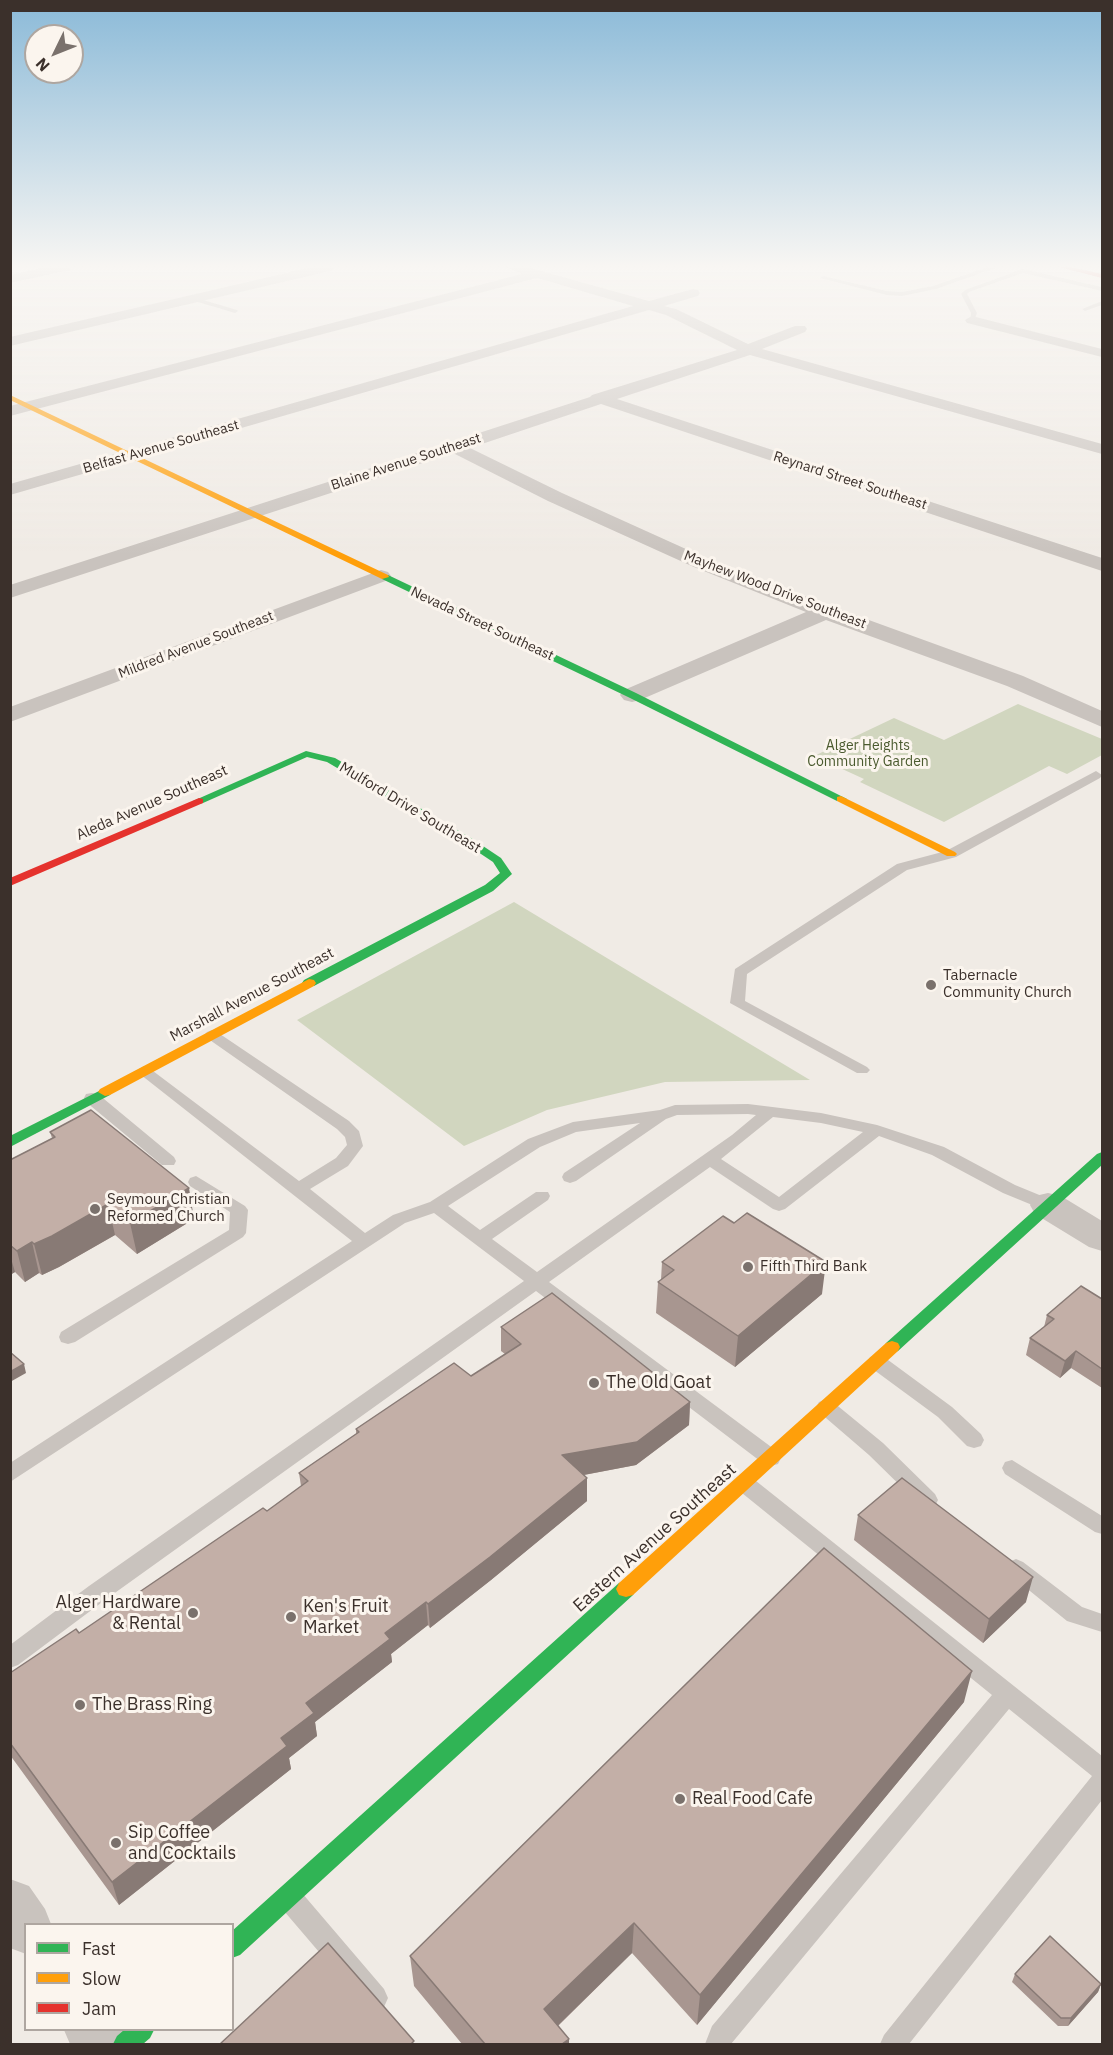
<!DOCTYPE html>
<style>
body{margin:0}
#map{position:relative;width:1113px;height:2055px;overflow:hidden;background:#f0ebe5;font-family:"IBM Plex Sans",sans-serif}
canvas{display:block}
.frame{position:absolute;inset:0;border:12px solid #3b302b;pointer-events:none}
.legend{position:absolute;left:24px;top:1923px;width:210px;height:108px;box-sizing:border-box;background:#fbf5ee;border:2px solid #aea6a0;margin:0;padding:8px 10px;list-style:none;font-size:18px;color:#3b302b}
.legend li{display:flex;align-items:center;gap:12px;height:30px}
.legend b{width:30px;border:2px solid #aea6a0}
.north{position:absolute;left:24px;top:24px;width:60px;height:60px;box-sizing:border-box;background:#fbf5ee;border:2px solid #aea6a0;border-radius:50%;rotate:227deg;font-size:16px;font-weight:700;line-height:24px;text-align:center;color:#3b302b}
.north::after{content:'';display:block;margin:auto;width:21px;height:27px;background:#7a716c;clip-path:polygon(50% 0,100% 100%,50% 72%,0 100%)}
</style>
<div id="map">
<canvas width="1113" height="2055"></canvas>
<div class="frame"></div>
<ul class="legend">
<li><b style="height:8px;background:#30b455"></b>Fast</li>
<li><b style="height:8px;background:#ff9f0a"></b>Slow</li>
<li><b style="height:8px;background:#e5322d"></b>Jam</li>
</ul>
<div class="north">N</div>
</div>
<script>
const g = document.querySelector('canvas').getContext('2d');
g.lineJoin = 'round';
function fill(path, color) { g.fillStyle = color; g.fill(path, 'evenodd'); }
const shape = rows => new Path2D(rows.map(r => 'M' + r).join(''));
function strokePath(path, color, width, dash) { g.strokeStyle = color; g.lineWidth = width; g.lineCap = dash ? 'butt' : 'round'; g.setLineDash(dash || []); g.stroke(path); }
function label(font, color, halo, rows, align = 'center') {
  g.font = font + ' "IBM Plex Sans",sans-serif'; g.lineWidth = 6; g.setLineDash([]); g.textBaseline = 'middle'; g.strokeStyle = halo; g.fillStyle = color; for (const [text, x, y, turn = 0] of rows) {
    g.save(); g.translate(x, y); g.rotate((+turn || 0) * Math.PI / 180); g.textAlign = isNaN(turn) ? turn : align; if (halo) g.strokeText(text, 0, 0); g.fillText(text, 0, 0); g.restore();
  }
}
fill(shape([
 [1018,704,1102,739,1102,755,1067,774,1049,766,944,822,860,782,864,779,814,756,894,718,944,740],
 [514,902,655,987,810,1080,665,1082,547,1110,464,1146,297,1020]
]), '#d1d6bf');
fill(shape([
 [988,267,998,267,936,289,902,296,887,295,820,278,823,276,887,291,902,292,933,286,988,267],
 [1023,269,1102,287,1102,291,1023,273,969,292,967,294,977,313,974,321,970,321,971,313,961,294,965,290,1023,269],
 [193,297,237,310,238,311,235,313,191,300,193,297],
 [1102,301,1102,305,1085,311,1082,309,1102,301],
 [1096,771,1102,775,1100,778,956,857,907,870,747,974,745,1001,867,1067,870,1070,867,1073,857,1073,730,1003,735,969,897,864,946,851,1096,771],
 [212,1030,217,1032,349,1121,359,1131,363,1146,348,1166,310,1189,365,1233,393,1215,430,1202,528,1139,573,1122,660,1110,675,1105,748,1104,821,1113,877,1125,944,1147,1015,1185,1054,1201,1057,1205,1054,1209,1048,1211,1042,1209,1003,1193,932,1155,879,1136,785,1209,779,1211,773,1209,710,1167,549,1282,778,1452,781,1458,778,1464,771,1466,764,1464,536,1291,105,1600,18,1665,10,1668,10,1645,89,1586,524,1281,434,1213,405,1223,10,1482,10,1463,352,1241,136,1071,144,1066,149,1068,299,1181,336,1158,347,1145,345,1137,337,1129,207,1038,204,1035,207,1032,212,1030],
 [748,1114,756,1115,732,1135,537,1272,492,1239,548,1200,550,1196,548,1192,536,1192,480,1230,448,1206,540,1147,576,1132,640,1123,564,1173,562,1177,564,1181,570,1183,576,1181,666,1119,677,1115,748,1114],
 [773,1117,821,1123,863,1132,779,1197,721,1159,773,1117],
 [92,1093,98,1094,174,1157,176,1161,174,1165,162,1165,86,1102,84,1098,86,1094,92,1093],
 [196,1176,245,1206,248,1210,246,1233,243,1237,75,1342,68,1344,61,1342,59,1337,61,1332,229,1230,230,1212,190,1186,188,1182,190,1178,196,1176],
 [877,1355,884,1357,952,1407,981,1434,984,1440,981,1446,974,1448,967,1446,938,1417,870,1367,868,1362,870,1357,877,1355],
 [826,1399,833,1402,883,1443,935,1494,938,1500,935,1506,928,1508,921,1506,869,1455,819,1412,816,1407,819,1402,826,1399],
 [1012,1460,1102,1516,1102,1534,1095,1532,1005,1474,1002,1468,1005,1462,1012,1460],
 [744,1475,751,1477,1102,1756,1102,1800,909,2044,880,2044,884,2035,1092,1776,1009,1709,731,2044,705,2044,712,2026,992,1695,737,1489,734,1483,737,1477,744,1475],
 [1016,1559,1023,1562,1082,1607,1102,1614,1102,1632,1067,1621,1009,1574,1005,1568,1009,1562,1016,1559],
 [293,1889,302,1893,384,1989,388,1998,384,2007,375,2011,366,2007,284,1911,280,1902,284,1893,293,1889]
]), '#c9c3be');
fill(shape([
 [46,267,71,267,70,270,10,283,10,275,46,267],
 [312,267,336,267,330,271,10,346,10,337,312,267],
 [506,267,527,267,649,301,693,289,698,290,700,293,698,296,664,306,676,309,748,344,795,326,805,326,807,329,805,332,762,349,1102,444,1102,454,750,355,617,399,1102,558,1102,571,601,404,470,448,562,493,708,559,833,607,1023,676,1102,711,1102,727,1007,686,826,620,640,700,632,702,624,700,620,695,624,690,806,612,694,567,548,501,453,453,10,598,10,585,590,397,592,395,737,350,666,315,649,310,10,495,10,484,633,306,537,278,10,416,10,406,522,274,506,267],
 [972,316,1102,349,1102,357,967,323,965,320,972,316],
 [381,570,388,572,391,576,388,580,10,722,10,707,381,570],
 [1048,1193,1061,1196,1102,1221,1102,1251,1089,1247,1035,1214,1030,1205,1035,1196,1048,1193],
 [10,1879,29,1886,45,1909,51,1924,26,1924,26,1954,10,1948,10,1879],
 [64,2030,124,2030,130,2044,70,2044,64,2030]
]), '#c9c3be');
fill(shape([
 [382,575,388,575,636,693,847,799,845,801,837,801,628,697,382,579,382,575],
 [306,751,335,758,471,838,501,858,512,874,493,891,314,986,304,986,302,983,304,980,485,885,500,873,493,862,463,842,327,762,307,757,203,803,199,804,193,801,306,751],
 [105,1088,112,1092,110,1095,10,1147,10,1136,105,1088],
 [1102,1152,1102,1165,898,1351,892,1353,886,1351,884,1347,886,1343,1097,1154,1102,1152],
 [626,1581,633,1583,636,1589,633,1595,240,1955,232,1958,232,1931,619,1583,626,1581],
 [124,2030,154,2030,150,2038,143,2044,113,2044,117,2036,124,2030]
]), '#30b455');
fill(shape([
 [10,395,388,575,389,577,382,579,10,400,10,395],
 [841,796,955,852,957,854,955,856,947,856,837,801,837,797,841,796],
 [309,979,314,980,316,983,314,986,110,1095,105,1096,98,1092,100,1089,309,979],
 [892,1341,898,1343,900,1347,898,1351,633,1595,626,1597,619,1595,616,1589,619,1583,886,1343,892,1341]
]), '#ff9f0a');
fill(shape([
 [1059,267,1070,267,1102,274,1102,278,1059,267],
 [199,798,203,799,203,803,10,886,10,878,199,798]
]), '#e5322d');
fill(shape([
 [50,1132,194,1219,137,1254,115,1235,59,1267,42,1275,39,1273,25,1282,15,1272,10,1275,10,1160,52,1138],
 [662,1262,822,1294,735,1367,656,1313,658,1282,661,1280],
 [1102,1299,1102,1388,1071,1368,1060,1378,1026,1355,1030,1338,1044,1327,1047,1315],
 [501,1327,690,1402,689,1425,636,1465,584,1475,587,1478,587,1501,491,1580,430,1628,428,1625,391,1654,392,1662,315,1722,317,1736,289,1758,291,1769,119,1905,10,1755,10,1673,79,1633,267,1511,301,1486,299,1473,356,1434,356,1429,471,1376,505,1354,501,1351],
 [858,1515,1026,1602,983,1643,854,1540],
 [964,1702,697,2025,632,1953,558,2026,569,2044,462,2044,414,1986,410,1956],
 [1015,1974,1101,1984,1098,1992,1068,2026,1058,2026,1012,1982]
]), '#a89690');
fill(shape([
 [189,1188,194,1219,137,1254,130,1223],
 [108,1204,115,1235,59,1267,42,1275,34,1244],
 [32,1242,39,1273,25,1282,17,1251],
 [10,1255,15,1272,10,1275],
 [826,1262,822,1294,735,1367,738,1336],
 [1076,1351,1071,1368,1060,1378,1065,1361],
 [24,1364,26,1373,10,1382,10,1372],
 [690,1402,689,1425,636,1465,562,1479,562,1455],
 [587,1478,587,1501,491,1580,430,1628,428,1604],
 [1033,1577,1026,1602,983,1643,989,1619],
 [426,1602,428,1625,391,1654,392,1662,315,1722,317,1736,289,1758,291,1769,119,1905,112,1882,281,1738,306,1703,385,1633],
 [972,1671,964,1702,697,2025,700,1995],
 [634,1923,632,1953,544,2039,544,2009],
 [1101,1984,1098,1992,1068,2026,1071,2018],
 [569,2039,569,2044,562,2044]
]), '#887a75');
const building = shape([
 [91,1110,189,1188,130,1223,108,1204,52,1236,34,1244,32,1242,17,1251,10,1245,10,1160,55,1137,50,1132,91,1110],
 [747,1213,826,1262,738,1336,658,1282,674,1270,662,1262,723,1216,734,1223,747,1213],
 [1081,1286,1102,1299,1102,1369,1076,1351,1065,1361,1030,1338,1054,1319,1047,1315,1081,1286],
 [552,1293,690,1402,637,1442,562,1455,587,1478,490,1557,428,1604,426,1602,385,1633,390,1639,306,1703,314,1713,281,1738,287,1746,112,1882,10,1743,10,1673,76,1629,79,1633,263,1508,267,1511,308,1481,299,1473,359,1432,356,1429,454,1363,471,1376,521,1344,501,1327,552,1293],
 [10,1352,24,1364,10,1372,10,1352],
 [902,1478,1033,1577,989,1619,858,1515,902,1478],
 [824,1548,972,1671,700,1995,634,1923,544,2009,569,2039,562,2044,485,2044,410,1956,824,1548],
 [1050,1936,1101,1984,1071,2018,1061,2018,1015,1974,1050,1936],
 [328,1943,414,2041,411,2044,220,2044,328,1943]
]);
fill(building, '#c3afa7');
strokePath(building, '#887a75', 1.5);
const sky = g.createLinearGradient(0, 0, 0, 555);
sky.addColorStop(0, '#8bbad8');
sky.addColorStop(0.48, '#f8f6f3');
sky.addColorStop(1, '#f8f6f300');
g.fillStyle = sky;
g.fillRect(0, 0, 1113, 555);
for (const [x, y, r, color] of [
 [931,985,6,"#7a716c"],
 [95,1209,6,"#7a716c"],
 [748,1267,6,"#7a716c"],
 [594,1383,6,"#7a716c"],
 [193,1613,6,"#7a716c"],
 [291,1617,6,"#7a716c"],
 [80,1705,6,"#7a716c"],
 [680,1799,6,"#7a716c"],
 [116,1843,6,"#7a716c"]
]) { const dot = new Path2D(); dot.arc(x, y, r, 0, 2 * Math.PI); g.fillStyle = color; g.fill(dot); strokePath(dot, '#fbf5ee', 2); }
label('14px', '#3b302b', '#fbf5ee', [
 ["Belfast Avenue Southeast",161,447,-16],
 ["Blaine Avenue Southeast",406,462,-18],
 ["Reynard Street Southeast",850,481,18],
 ["Mayhew Wood Drive Southeast",775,590,21],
 ["Nevada Street Southeast",482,624,25],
 ["Mildred Avenue Southeast",196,645,-21]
]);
label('14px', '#4a5a2e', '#fbf5ee', [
 ["Alger Heights",868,746],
 ["Community Garden",868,762]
]);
label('15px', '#3b302b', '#fbf5ee', [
 ["Aleda Avenue Southeast",152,803,-24],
 ["Mulford Drive Southeast",410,808,31],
 ["Marshall Avenue Southeast",252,995,-28]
]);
label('15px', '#3b302b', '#fbf5ee', [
 ["Tabernacle",943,976],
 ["Community Church",943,993],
 ["Seymour Christian",107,1200],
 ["Reformed Church",107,1217],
 ["Fifth Third Bank",760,1267]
], 'left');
label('18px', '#3b302b', '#fbf5ee', [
 ["The Old Goat",606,1383],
 ["Alger Hardware",181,1603,"right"],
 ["& Rental",181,1624,"right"],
 ["Ken's Fruit",303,1607],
 ["Market",303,1628],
 ["The Brass Ring",92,1705],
 ["Real Food Cafe",692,1799],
 ["Sip Coffee",128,1833],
 ["and Cocktails",128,1854]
], 'left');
label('18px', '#3b302b', '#fbf5ee', [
 ["Eastern Avenue Southeast",655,1538,-42]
]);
</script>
